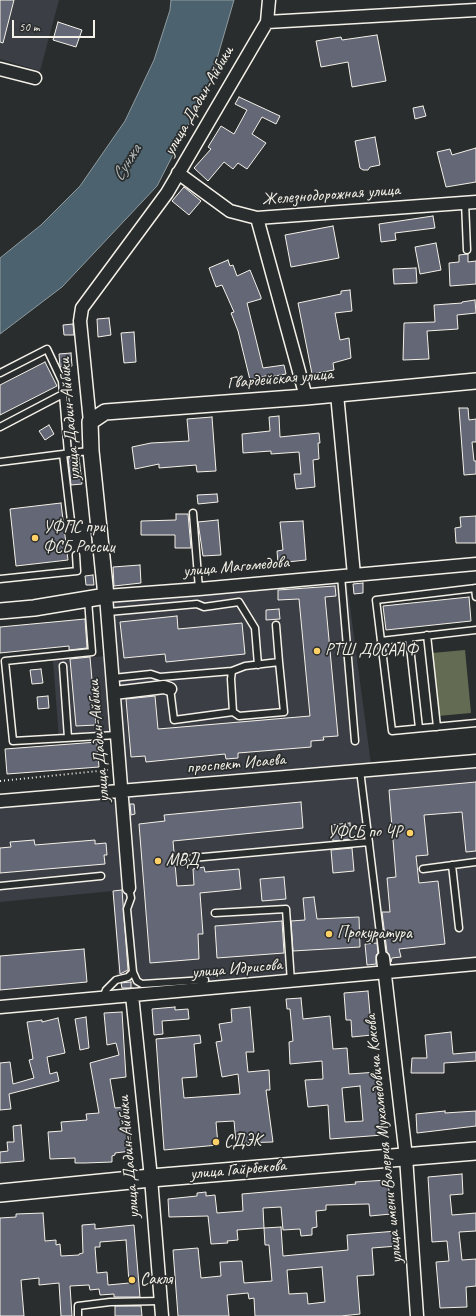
<!DOCTYPE html>
<meta charset="utf-8">
<style>
body{margin:0}
#map{position:relative;width:476px;height:1316px;overflow:hidden;background:#2a2d2e;font-family:Caveat,sans-serif}
canvas{display:block}
.scale{position:absolute;left:12px;top:20px;width:83px;height:18px;box-sizing:border-box;border:2px solid #f4f1e8;border-top:0;padding-left:5px;font-size:12px;line-height:14px;white-space:nowrap;color:#f4f1e8;-webkit-text-stroke:3px #2a2d2e;paint-order:stroke}
</style>
<div id="map">
<canvas width="476" height="1316"></canvas>
<div class="scale">50 m</div>
</div>
<script>
const g = document.querySelector('canvas').getContext('2d');
g.lineJoin = 'round';
function fill(path, color) { g.fillStyle = color; g.fill(path, 'evenodd'); }
const shape = rows => new Path2D(rows.map(r => 'M' + r).join(''));
function strokePath(path, color, width, dash) { g.strokeStyle = color; g.lineWidth = width; g.lineCap = dash ? 'butt' : 'round'; g.setLineDash(dash || []); g.stroke(path); }
function label(font, color, halo, rows, align = 'center') {
  g.font = font + ' Caveat,sans-serif'; g.lineWidth = 3.5; g.setLineDash([]); g.textBaseline = 'middle'; g.strokeStyle = halo; g.fillStyle = color; for (const [text, x, y, turn = 0] of rows) {
    g.save(); g.translate(x, y); g.rotate((+turn || 0) * Math.PI / 180); g.textAlign = isNaN(turn) ? turn : align; if (halo) g.strokeText(text, 0, 0); g.fillText(text, 0, 0); g.restore();
  }
}
fill(shape([
 [0,0,59,0,40,71,0,59],
 [347,584,372,772,476,768,476,964,123,998,121,983,115,984,118,968,113,891,0,902,0,795,117,785,114,738,59,740,53,660,107,656,103,598]
]), '#3b3e44');
fill(shape([
 [465,650,471,713,438,716,432,653]
]), '#636c52');
const water = shape([
 [171,0,234,0,210,83,157,186,62,287,0,334,0,258,41,225,80,186,125,121,154,60,170,10,171,0]
]);
fill(water, '#4c626f');
strokePath(water, '#8f9b9f', 1);
const building = shape([
 [0,0,14,0,3,43,0,42,0,0],
 [58,22,82,30,76,47,53,40,58,22],
 [377,35,386,81,352,87,348,62,321,67,316,41,341,37,342,40,377,35],
 [239,97,280,116,276,124,262,117,252,134,266,143,247,169,238,163,233,169,224,162,208,181,194,168,211,149,208,147,221,126,234,134,247,110,235,104,239,97],
 [423,106,426,116,415,119,413,108,423,106],
 [375,137,380,165,370,167,368,170,363,170,360,168,355,141,375,137],
 [476,148,476,182,446,187,437,152,450,149,452,155,476,148],
 [184,187,201,201,189,215,172,201,184,187],
 [433,216,435,228,395,233,396,240,381,242,379,224,433,216],
 [333,226,339,258,291,267,285,235,333,226],
 [436,243,441,270,420,274,415,247,436,243],
 [468,254,468,262,476,261,476,284,450,286,449,263,459,262,459,255,468,254],
 [228,260,230,266,233,265,237,276,250,270,261,297,261,299,247,303,263,368,284,365,286,374,269,377,269,375,250,380,238,331,231,313,234,312,222,285,216,287,209,268,228,260],
 [416,268,417,283,394,284,393,269,416,268],
 [350,290,352,311,335,313,340,340,349,338,351,358,333,363,334,370,312,374,298,303,341,294,341,291,350,290],
 [475,300,476,313,457,315,458,329,427,331,429,359,403,360,404,323,435,322,434,305,462,303,462,302,475,300],
 [109,318,111,335,98,337,97,319,109,318],
 [73,324,74,335,64,335,63,325,73,324],
 [134,332,136,362,124,363,121,333,134,332],
 [71,353,72,366,60,367,59,354,71,353],
 [45,362,57,386,0,415,0,385,45,362],
 [459,408,468,408,469,420,476,419,476,442,472,442,474,461,476,461,476,474,464,475,459,408],
 [279,416,280,437,319,433,320,443,318,443,319,459,313,460,315,487,296,489,294,474,301,474,299,452,271,454,271,451,243,453,242,434,270,431,269,417,279,416],
 [212,417,216,471,197,472,196,465,159,468,159,464,135,469,132,447,151,443,189,441,187,419,212,417],
 [49,425,54,434,45,440,39,431,49,425],
 [79,457,82,484,71,485,68,458,79,457],
 [217,494,218,502,198,504,197,495,217,494],
 [61,503,68,560,16,566,10,509,61,503],
 [176,514,188,514,191,548,175,548,175,535,141,535,141,521,176,520,176,514],
 [476,516,476,543,456,543,455,528,461,527,460,517,476,516],
 [218,520,221,555,203,556,198,522,218,520],
 [303,521,306,560,278,563,277,551,283,550,280,522,303,521],
 [140,565,141,583,114,586,113,567,140,565],
 [93,575,94,585,86,585,85,576,93,575],
 [363,583,363,593,354,594,353,584,363,583],
 [335,586,336,596,325,597,338,736,323,737,324,740,311,741,311,747,238,753,238,758,226,759,225,754,146,762,145,756,131,757,126,699,155,696,158,729,310,716,299,599,278,600,278,590,335,586],
 [469,597,471,621,386,630,383,606,469,597],
 [279,609,280,619,266,620,266,610,279,609],
 [177,616,178,629,242,623,245,654,166,662,165,654,124,658,120,622,177,616],
 [85,619,87,648,69,650,69,646,0,653,0,627,85,619],
 [90,657,96,725,76,726,70,659,90,657],
 [41,669,43,683,32,684,30,670,41,669],
 [48,696,49,708,38,709,37,697,48,696],
 [97,742,99,767,7,774,5,749,97,742],
 [476,782,476,851,466,852,462,812,424,815,428,855,416,856,419,883,438,881,445,944,399,949,401,957,392,958,391,962,389,954,387,952,382,912,390,912,387,878,396,877,389,790,476,782],
 [301,802,303,828,173,841,177,886,194,885,193,869,204,867,205,872,239,869,241,889,200,893,203,934,198,934,199,959,150,963,139,824,165,821,164,815,301,802],
 [130,804,134,804,135,814,131,815,130,804],
 [350,823,351,839,333,841,331,825,350,823],
 [34,840,35,845,95,840,95,844,106,843,107,855,104,855,105,864,0,873,0,848,11,847,10,842,34,840],
 [352,848,354,871,333,873,331,850,352,848],
 [284,877,286,899,262,901,260,879,284,877],
 [122,890,128,970,120,974,113,891,122,890],
 [314,897,317,919,359,917,360,947,293,951,291,921,305,920,303,898,314,897],
 [282,921,284,953,217,958,215,926,282,921],
 [377,943,378,953,376,955,376,964,367,965,365,944,377,943],
 [84,949,87,982,0,990,0,956,84,949],
 [131,982,131,988,122,988,121,983,131,982],
 [368,991,372,1035,352,1037,351,1020,346,1020,344,993,368,991],
 [301,998,303,1019,330,1016,333,1049,347,1048,349,1074,378,1072,383,1135,330,1139,328,1105,308,1107,305,1080,323,1079,322,1061,290,1064,289,1042,293,1041,290,1009,287,1009,286,999,301,998],
 [360,1086,363,1121,345,1122,342,1088,360,1086],
 [175,1007,175,1010,188,1009,189,1019,162,1021,163,1034,154,1035,152,1009,175,1007],
 [250,1007,254,1052,246,1052,248,1072,269,1070,270,1090,266,1090,273,1142,236,1143,234,1121,216,1122,218,1145,164,1150,156,1039,200,1035,201,1043,194,1044,197,1077,182,1078,184,1098,240,1094,238,1074,222,1077,216,1042,222,1041,219,1024,232,1022,231,1009,250,1007],
 [122,1012,126,1077,110,1079,115,1108,128,1107,131,1151,115,1153,115,1155,112,1156,112,1162,85,1163,75,1163,75,1158,50,1159,48,1132,62,1131,61,1122,87,1120,86,1114,99,1113,90,1063,119,1055,116,1043,107,1045,104,1013,122,1012],
 [86,1017,89,1048,80,1050,75,1019,86,1017],
 [58,1018,65,1053,47,1057,50,1074,57,1072,59,1081,9,1094,11,1109,0,1110,0,1063,10,1062,13,1084,34,1078,29,1060,33,1059,27,1022,42,1020,42,1022,58,1018],
 [451,1032,453,1054,476,1052,476,1061,444,1063,444,1073,411,1073,412,1058,427,1058,425,1035,451,1032],
 [445,1111,445,1113,476,1111,476,1126,417,1133,416,1114,445,1111],
 [21,1125,24,1161,0,1163,0,1152,8,1151,7,1142,14,1142,13,1126,21,1125],
 [462,1174,463,1194,450,1195,452,1215,476,1213,476,1231,459,1232,462,1260,476,1259,476,1286,466,1287,467,1307,440,1308,436,1262,449,1261,447,1241,432,1242,428,1177,462,1174],
 [388,1180,391,1214,370,1216,369,1204,326,1205,326,1210,316,1211,317,1227,312,1228,312,1235,301,1236,300,1229,283,1230,281,1207,263,1208,264,1228,237,1230,238,1240,227,1241,228,1243,211,1244,208,1216,169,1217,168,1199,197,1196,197,1193,206,1192,206,1196,215,1195,217,1213,243,1211,242,1194,356,1184,355,1182,388,1180],
 [43,1213,45,1241,56,1240,56,1245,60,1244,61,1256,79,1255,79,1254,83,1253,82,1225,95,1224,95,1229,134,1225,140,1297,114,1297,114,1294,100,1295,99,1289,90,1290,89,1285,70,1286,72,1316,61,1316,59,1283,39,1285,39,1278,21,1280,24,1316,0,1316,0,1218,16,1217,16,1214,43,1213],
 [126,1240,129,1283,108,1285,107,1272,97,1273,95,1247,100,1247,100,1242,126,1240],
 [281,1227,283,1256,348,1250,347,1235,397,1231,398,1246,372,1248,374,1275,357,1276,360,1314,341,1316,255,1316,254,1298,249,1299,248,1293,227,1295,229,1316,178,1316,173,1250,198,1248,201,1278,221,1276,220,1262,242,1261,244,1283,272,1281,269,1245,265,1245,264,1228,281,1227],
 [322,1267,325,1302,308,1304,307,1293,289,1294,287,1270,322,1267],
 [115,1306,141,1306,142,1316,115,1316,115,1306]
]);
fill(building, '#646776');
strokePath(building, '#f4f1e8', 1);
const service = shape([
 [465,202,467,250],
 [0,373,47,349,62,381,63,394],
 [0,427,63,394,68,453,91,451],
 [68,453,63,454,71,521],
 [0,462,63,454],
 [193,513,199,589],
 [341,576,355,741],
 [0,579,77,571,76,555],
 [475,588,476,597],
 [476,588,376,600,392,731,476,723],
 [88,600,92,652,5,661,13,741,117,735],
 [108,612,197,604,204,607,239,602,255,628,258,665],
 [276,625,279,662],
 [427,635,437,727],
 [409,638,419,728],
 [381,641,476,630],
 [63,666,68,738],
 [113,678,151,674,160,677,232,671,245,666,279,662,284,712,239,716,233,712],
 [170,688,174,720,233,712,231,679,232,671],
 [360,770,383,958],
 [192,858,369,842],
 [452,865,459,928],
 [423,869,476,862],
 [0,886,101,876],
 [215,913,286,909,291,982],
 [133,972,137,981,142,984,205,980],
 [103,998,106,990,116,980,128,977,133,972,127,909,131,898,129,888],
 [78,1316,78,1306,110,1302,160,1301]
]);
const minor = shape([
 [267,22,476,10],
 [0,69,35,78],
 [178,173,230,211,257,218,476,202],
 [257,218,306,397],
 [337,394,354,575],
 [90,422,80,321,82,308,167,193,267,22,269,0],
 [114,693,164,687,170,689],
 [0,801,476,761],
 [129,888,106,596,199,589,476,564],
 [383,958,406,1157,417,1316],
 [132,995,151,1178,162,1316],
 [0,1007,476,964]
]);
const tertiary = shape([
 [0,611,34,608,106,596,91,451,90,422,105,412,306,397,476,381]
]);
const secondary = shape([
 [0,1193,151,1178,476,1151]
]);
strokePath(service, '#f4f1e8', 9);
strokePath(minor, '#f4f1e8', 15);
strokePath(tertiary, '#f4f1e8', 18);
strokePath(secondary, '#f4f1e8', 20);
strokePath(shape([
 [0,781,108,770]
]), '#f4f1e8', 2, [1, 3]);
strokePath(service, '#2a2d2e', 6);
strokePath(minor, '#2a2d2e', 12);
strokePath(tertiary, '#2a2d2e', 15);
strokePath(secondary, '#2a2d2e', 17);
for (const [x, y, r, color] of [
 [35,538,4,"#ffd166"],
 [317,651,4,"#ffd166"],
 [410,833,4,"#ffd166"],
 [158,861,4,"#ffd166"],
 [329,934,4,"#ffd166"],
 [216,1142,4,"#ffd166"],
 [132,1280,4,"#ffd166"]
]) { const dot = new Path2D(); dot.arc(x, y, r, 0, 2 * Math.PI); g.fillStyle = color; g.fill(dot); strokePath(dot, '#2a2d2e', 1.5); }
label('17px', '#f4f1e8', '#2a2d2e', [
 ["улица Дадин-Айбики",199,101,-60],
 ["Железнодорожная улица",331,195,-4],
 ["Гвардейская улица",280,379,-5],
 ["улица Дадин-Айбики",70,419,-95],
 ["улица Магомедова",236,567,-5],
 ["улица Дадин-Айбики",99,741,-95],
 ["проспект Исаева",236,764,-5],
 ["улица Идрисова",237,969,-5],
 ["улица имени Валерия Мухамедовича Кокова",384,1139,-96],
 ["улица Дадин-Айбики",129,1157,-95],
 ["улица Гайрбекова",238,1170,-5]
]);
label('17px', '#f4f1e8', '#2a2d2e', [
 ["УФПС при",43,528],
 ["ФСБ России",43,548],
 ["РТШ ДОСААФ",325,651],
 ["УФСБ по ЧР",402,833,"right"],
 ["МВД",166,861],
 ["Прокуратура",337,934],
 ["СДЭК",224,1142],
 ["Сакля",140,1280]
], 'left');
label('italic 18px', '#b1b8b8', '#2a2d2e', [
 ["Сунжа",127,163,-58]
]);
</script>
